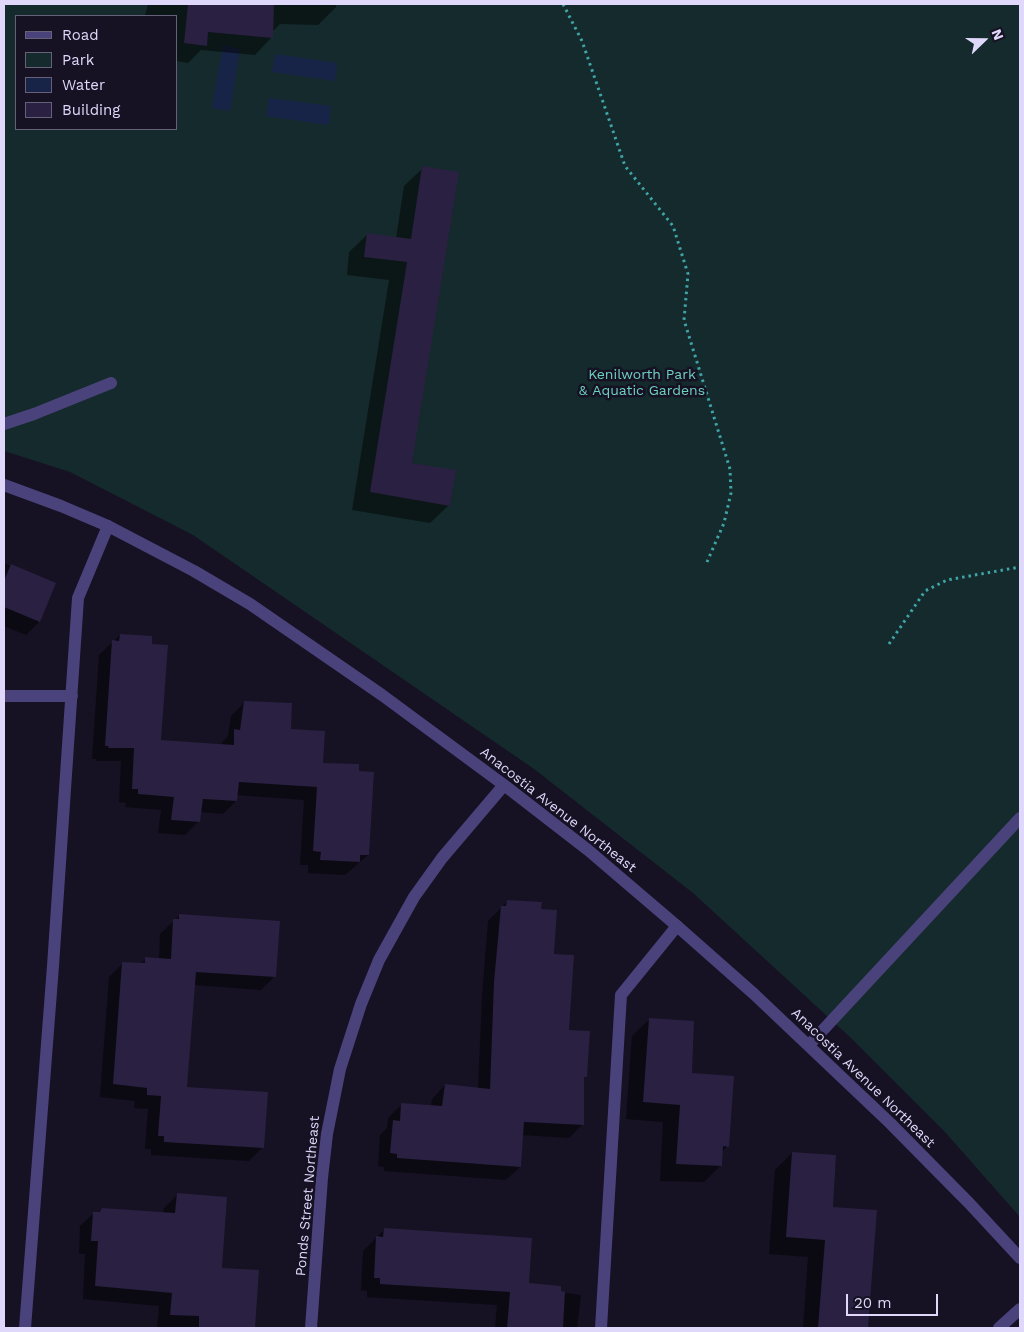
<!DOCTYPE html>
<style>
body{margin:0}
#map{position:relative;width:1024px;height:1332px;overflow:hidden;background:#161123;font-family:"Work Sans",sans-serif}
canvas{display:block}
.frame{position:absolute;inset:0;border:5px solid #dfd8fa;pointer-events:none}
.legend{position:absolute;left:15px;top:15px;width:162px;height:115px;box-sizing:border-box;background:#161123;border:1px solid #666179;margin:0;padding:6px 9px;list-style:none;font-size:15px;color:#dfd8fa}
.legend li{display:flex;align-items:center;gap:10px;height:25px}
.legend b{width:25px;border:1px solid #666179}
.north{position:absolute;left:959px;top:15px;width:50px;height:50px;-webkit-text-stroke:4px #161123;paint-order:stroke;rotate:68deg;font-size:14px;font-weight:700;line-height:20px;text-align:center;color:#dfd8fa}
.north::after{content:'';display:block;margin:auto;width:18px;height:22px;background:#dfd8fa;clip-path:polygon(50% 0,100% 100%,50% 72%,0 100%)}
.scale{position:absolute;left:846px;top:1294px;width:92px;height:22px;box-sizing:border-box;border:2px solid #dfd8fa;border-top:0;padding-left:6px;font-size:15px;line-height:18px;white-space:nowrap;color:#dfd8fa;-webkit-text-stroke:4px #161123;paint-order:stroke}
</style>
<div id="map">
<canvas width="1024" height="1332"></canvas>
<div class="frame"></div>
<ul class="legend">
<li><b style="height:6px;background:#4a427b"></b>Road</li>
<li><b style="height:14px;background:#152a2c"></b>Park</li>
<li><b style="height:14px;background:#172447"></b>Water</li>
<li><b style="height:14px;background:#2a2041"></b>Building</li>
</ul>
<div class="north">N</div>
<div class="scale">20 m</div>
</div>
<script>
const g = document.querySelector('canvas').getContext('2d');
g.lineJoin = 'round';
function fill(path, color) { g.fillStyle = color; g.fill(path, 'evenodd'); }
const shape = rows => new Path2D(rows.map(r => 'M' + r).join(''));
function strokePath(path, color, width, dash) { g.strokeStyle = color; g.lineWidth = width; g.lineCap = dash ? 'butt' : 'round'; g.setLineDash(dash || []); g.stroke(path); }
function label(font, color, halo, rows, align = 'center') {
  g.font = font + ' "Work Sans",sans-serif'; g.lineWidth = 5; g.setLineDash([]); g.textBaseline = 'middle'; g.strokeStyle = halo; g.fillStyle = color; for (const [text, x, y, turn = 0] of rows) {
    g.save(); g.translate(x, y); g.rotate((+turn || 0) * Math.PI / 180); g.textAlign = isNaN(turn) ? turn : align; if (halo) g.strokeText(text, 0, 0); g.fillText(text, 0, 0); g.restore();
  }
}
fill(shape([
 [4,4,1020,4,1020,1217,944,1131,852,1039,693,893,534,769,193,535,70,472,4,451],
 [16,16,176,16,176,129,16,129]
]), '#152a2c');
fill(shape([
 [223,45,240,49,230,111,212,108],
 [275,54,337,63,335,81,272,72],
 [269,98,331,106,329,125,266,116]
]), '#172447');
fill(shape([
 [148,4,336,4,336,7,318,25,280,24,272,32,272,37,255,55,201,50,188,63,176,61,176,16,145,16],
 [423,168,411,464,449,505,430,523,352,510,389,280,347,275,349,252,368,234,396,238,404,186],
 [4,563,54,583,39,622,26,635,4,626],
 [120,635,160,741,221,744,228,736,231,716,245,702,289,730,321,764,368,855,345,875,308,873,308,865,300,865,304,800,236,795,236,801,223,814,200,812,198,822,185,835,158,833,161,810,125,807,126,803,119,802,121,761,96,761,96,759,92,759,99,655],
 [507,902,540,910,553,955,568,1031,586,1076,582,1080,583,1124,569,1138,522,1135,520,1167,506,1180,384,1171,384,1167,378,1166,380,1135,387,1128,388,1118,402,1104,431,1106,432,1099,445,1085,478,1089,482,996,488,921],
 [180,915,275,976,261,990,194,985,186,1088,262,1148,249,1161,151,1155,151,1149,145,1149,148,1109,134,1108,135,1101,100,1097,109,977,123,963,140,964,146,959,159,959,160,934],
 [650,1019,691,1074,727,1146,722,1152,721,1165,704,1182,660,1181,663,1122,626,1119,632,1036],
 [792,1153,832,1208,876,1211,867,1328,803,1328,808,1257,769,1254,775,1170],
 [177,1195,220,1269,258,1272,254,1328,157,1328,159,1306,83,1299,85,1254,79,1254,80,1226,94,1213,98,1213,102,1209,163,1213,164,1208],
 [384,1230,527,1284,560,1292,581,1295,577,1328,495,1328,497,1305,367,1297,367,1291,361,1290,363,1251]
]), '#0007');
fill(shape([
 [188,4,274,4,273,38,208,32,207,46,184,43],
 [422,166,459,172,412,463,456,470,450,506,370,492,407,262,364,257,367,233,411,239],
 [11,564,56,583,40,622,4,607,4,581],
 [120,634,152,636,152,644,168,645,161,740,234,745,234,729,240,730,244,701,292,703,291,729,325,731,323,763,359,764,359,771,374,772,369,855,360,855,360,862,320,860,321,852,313,851,317,787,239,782,237,801,203,799,200,822,171,820,174,797,138,794,138,789,132,789,134,748,108,748,109,746,105,746,112,640,119,641],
 [507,900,542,902,541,909,557,910,554,954,574,955,569,1030,590,1031,587,1077,584,1077,584,1125,524,1122,521,1167,397,1158,397,1154,390,1153,393,1120,400,1121,401,1103,442,1106,445,1084,490,1089,494,982,501,906,506,906],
 [179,914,280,921,276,977,196,972,187,1087,268,1092,264,1148,164,1142,164,1136,158,1136,161,1096,147,1095,147,1088,113,1084,122,962,145,963,145,957,171,959,173,919,179,919],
 [649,1018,694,1021,692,1073,734,1076,729,1147,723,1146,722,1166,676,1164,680,1105,643,1102],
 [792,1152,836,1155,833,1207,877,1210,868,1328,818,1328,825,1240,786,1237],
 [177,1193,227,1197,222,1268,259,1270,255,1328,199,1328,199,1316,170,1315,172,1293,95,1286,98,1241,91,1241,93,1212,100,1212,102,1208,175,1213],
 [384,1228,532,1238,529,1283,561,1286,561,1291,565,1292,563,1328,507,1328,510,1292,380,1284,380,1278,374,1278,376,1236,383,1237]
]), '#2a2041');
strokePath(shape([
 [563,4,582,41,625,166,673,226,688,274,684,320,730,469,731,493,724,523,707,562],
 [889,644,925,591,947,580,1020,567]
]), '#3fa4a7', 3, [2.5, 4]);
strokePath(shape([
 [4,424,34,414,111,383],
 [4,696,72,696],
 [809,1045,1020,818],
 [25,1328,53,966,78,598,108,526],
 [601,1328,621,995,677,926]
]), '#4a427b', 12);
strokePath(shape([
 [4,485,61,506,108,526,194,571,250,604,382,695,504,785,588,850,677,926,754,994,890,1123,969,1203,1020,1258],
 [311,1328,322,1178,327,1134,340,1069,361,1004,379,960,414,897,442,858,504,785],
 [999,1328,1020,1309]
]), '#4a427b', 12);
label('14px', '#6dd1c1', '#161123', [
 ["Kenilworth Park",642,375],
 ["& Aquatic Gardens",642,391]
]);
label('14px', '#dfd8fa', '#161123', [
 ["Anacostia Avenue Northeast",558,810,38],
 ["Anacostia Avenue Northeast",863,1078,44],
 ["Ponds Street Northeast",308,1196,-85]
]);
</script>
